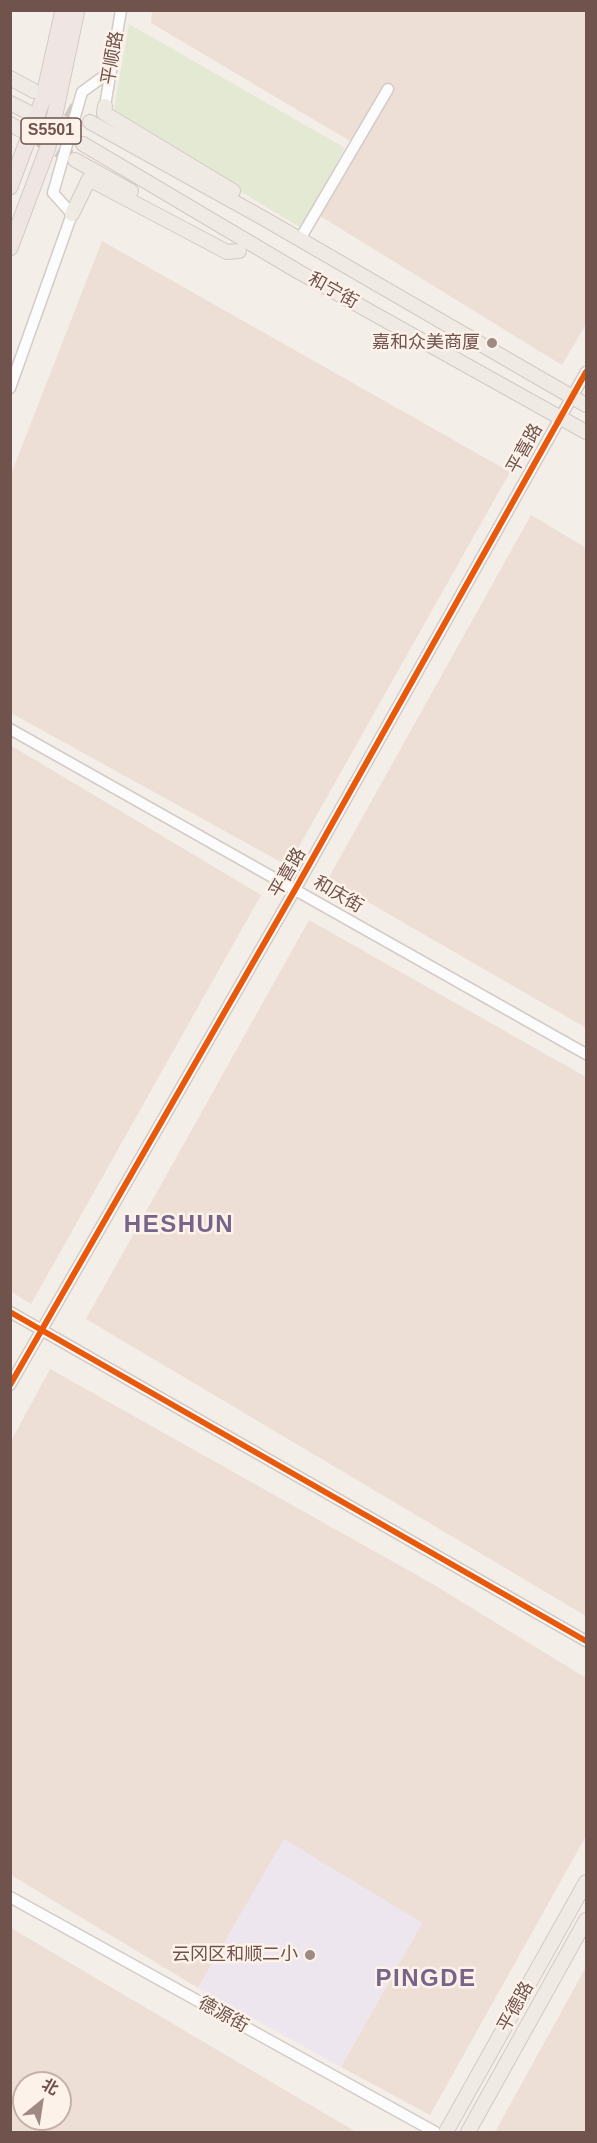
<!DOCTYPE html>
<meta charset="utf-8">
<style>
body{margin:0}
#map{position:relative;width:597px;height:2143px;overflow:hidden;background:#f4eee8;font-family:Helvetica,"Noto Sans SC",sans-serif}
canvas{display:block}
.frame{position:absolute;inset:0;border:12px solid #6f534c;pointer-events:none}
.north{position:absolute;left:12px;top:2071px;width:60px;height:60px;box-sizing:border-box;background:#fdf2e9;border:2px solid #c4b2aa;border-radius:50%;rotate:30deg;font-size:16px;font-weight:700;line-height:24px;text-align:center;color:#6f534c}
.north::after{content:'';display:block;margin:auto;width:21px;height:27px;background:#9e8983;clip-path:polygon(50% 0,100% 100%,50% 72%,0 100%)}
</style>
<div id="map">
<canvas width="597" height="2143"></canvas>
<div class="frame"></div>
<div class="north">北</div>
</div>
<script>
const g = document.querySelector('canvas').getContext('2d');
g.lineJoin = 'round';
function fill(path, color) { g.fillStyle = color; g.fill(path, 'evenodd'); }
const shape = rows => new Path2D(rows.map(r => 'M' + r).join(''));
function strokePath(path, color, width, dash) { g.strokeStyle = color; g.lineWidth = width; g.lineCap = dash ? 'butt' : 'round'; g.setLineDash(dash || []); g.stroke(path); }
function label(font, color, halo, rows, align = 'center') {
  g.font = font + ' Helvetica,"Noto Sans SC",sans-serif'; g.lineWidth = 5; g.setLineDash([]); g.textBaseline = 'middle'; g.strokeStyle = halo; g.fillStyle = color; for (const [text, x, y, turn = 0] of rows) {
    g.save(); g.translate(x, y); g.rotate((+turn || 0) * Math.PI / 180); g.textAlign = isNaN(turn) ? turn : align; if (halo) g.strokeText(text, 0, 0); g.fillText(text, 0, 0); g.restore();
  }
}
fill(shape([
 [152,10,586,11,586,324,562,365,320,216,360,147,151,23],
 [102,241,510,472,288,866,11,713,11,474],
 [531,515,586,548,586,1028,328,879],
 [10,745,261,895,31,1304,10,1291],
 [309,920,586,1077,586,1616,86,1319],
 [50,1369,431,1583,586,1678,586,1836,430,2115,341,2067,422,1923,284,1840,198,1988,11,1875,11,1441],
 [10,1928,11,1928,356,2132,11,2132],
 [24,2083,60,2083,60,2119,24,2119],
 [586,1967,586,2132,495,2132]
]), '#eddfd6');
fill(shape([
 [284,1839,422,1923,341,2067,198,1988]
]), '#eee6ef');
fill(shape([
 [129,24,345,148,301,228,113,114]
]), '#e4e9d4');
strokePath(shape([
 [49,99,90,122],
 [28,112,83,144],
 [21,130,74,159]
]), '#d3c7c1', 14, [14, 7]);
const minor = shape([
 [105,106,121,10],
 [300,239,388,89],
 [10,388,72,214,53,193,82,92,111,71],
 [10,729,586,1054],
 [10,1312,586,1641],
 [10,1385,296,888,586,372],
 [10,1897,435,2132]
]);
const major = shape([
 [10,78,34,91],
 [10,103,28,112],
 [105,106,104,113,233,191],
 [90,122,263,218,586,405],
 [10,124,21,130],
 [83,144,299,272,586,432],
 [75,160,131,191],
 [72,214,89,179,227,252,239,251],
 [446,2132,586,1882],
 [468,2132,586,1920]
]);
const highway = shape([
 [10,187,43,99,63,10],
 [10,248,48,147,77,10]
]);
strokePath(minor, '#d3cbc7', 13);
strokePath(major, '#d3c9c6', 16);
strokePath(highway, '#d3c9c6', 17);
strokePath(minor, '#fdfcfc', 10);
strokePath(major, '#f0eae5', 14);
strokePath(highway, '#efe6e4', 15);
strokePath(shape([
 [10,1312,586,1641],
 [10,1385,296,888,586,372]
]), '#e8590c', 6);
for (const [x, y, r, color] of [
 [492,343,6,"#9e8983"],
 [310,1955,6,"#9e8983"]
]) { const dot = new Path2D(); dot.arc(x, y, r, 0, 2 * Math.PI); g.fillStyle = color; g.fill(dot); strokePath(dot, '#fdf2e9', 2); }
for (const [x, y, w] of [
 [51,131,60]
]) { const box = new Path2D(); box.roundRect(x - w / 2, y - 13, w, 26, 4.5); g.fillStyle = '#fdf2e9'; g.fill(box); strokePath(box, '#6f534c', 1.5); }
label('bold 16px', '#6f534c', null, [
 ["S5501",51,131]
]);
label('18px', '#6f534c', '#fdf2e9', [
 ["平顺路",113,58,-80],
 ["和宁街",333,291,29],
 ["平喜路",525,449,-61],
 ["平喜路",288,873,-60],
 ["和庆街",338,895,30],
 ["平德路",516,2007,-61],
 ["德源街",223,2015,29]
]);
label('18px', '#6f534c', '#fdf2e9', [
 ["嘉和众美商厦",480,343],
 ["云冈区和顺二小",298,1955]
], 'right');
g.letterSpacing = '1.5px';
label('bold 24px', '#78648b', '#fdf2e9', [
 ["HESHUN",179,1225],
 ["PINGDE",426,1979]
]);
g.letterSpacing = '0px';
</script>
